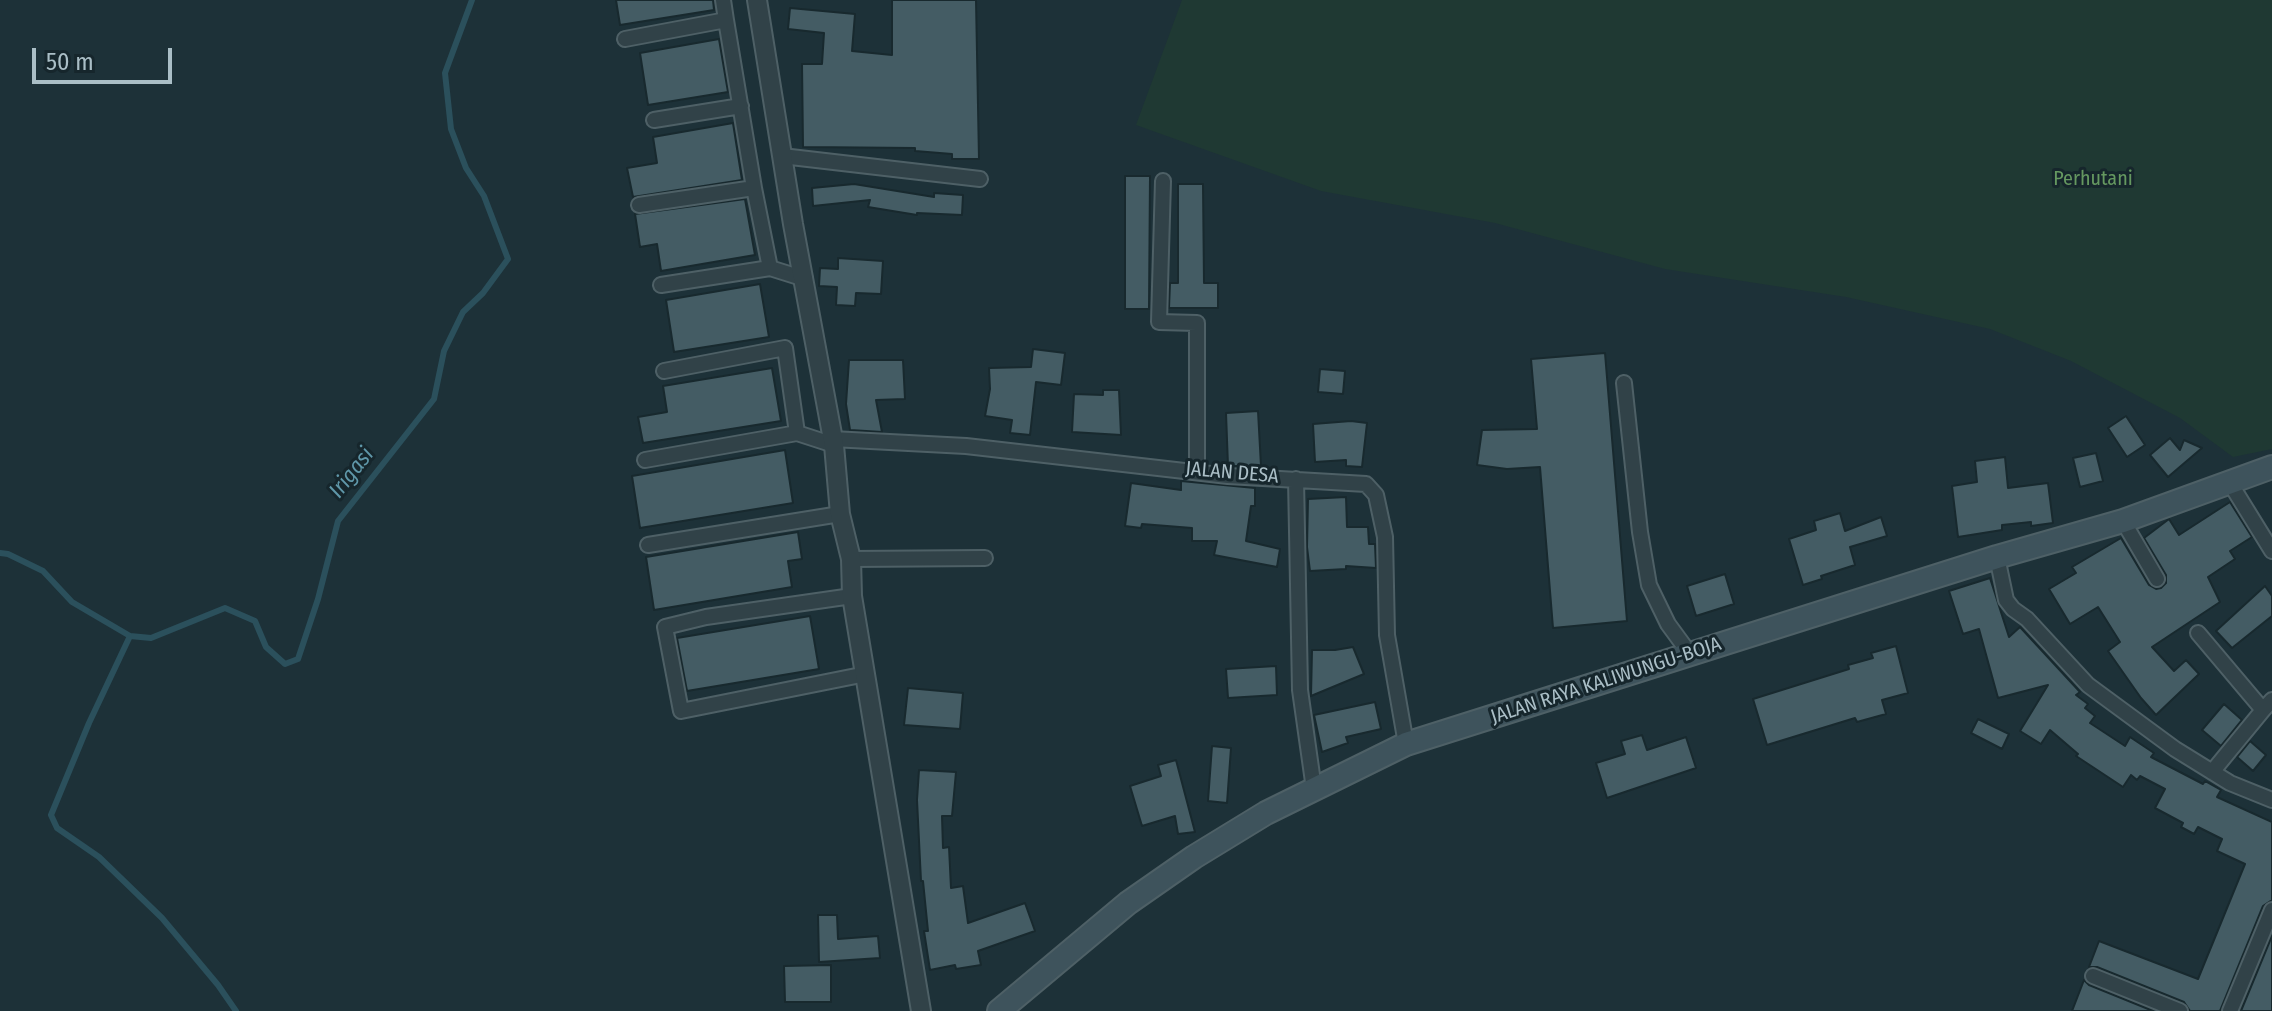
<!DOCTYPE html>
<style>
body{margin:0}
#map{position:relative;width:2272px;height:1011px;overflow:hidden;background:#1d3138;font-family:"Fira Sans Condensed",sans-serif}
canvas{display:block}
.scale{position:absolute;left:32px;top:48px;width:140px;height:36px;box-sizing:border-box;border:4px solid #aabec6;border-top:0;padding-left:10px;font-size:24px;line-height:28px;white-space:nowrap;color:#aabec6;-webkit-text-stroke:6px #16262c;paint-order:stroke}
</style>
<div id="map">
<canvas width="2272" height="1011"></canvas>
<div class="scale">50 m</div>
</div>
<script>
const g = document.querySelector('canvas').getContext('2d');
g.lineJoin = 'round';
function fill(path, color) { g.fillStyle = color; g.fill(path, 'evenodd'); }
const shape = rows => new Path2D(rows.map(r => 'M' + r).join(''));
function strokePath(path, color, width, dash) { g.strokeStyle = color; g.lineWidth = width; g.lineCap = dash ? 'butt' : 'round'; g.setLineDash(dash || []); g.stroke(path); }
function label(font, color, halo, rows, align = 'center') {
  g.font = font + ' "Fira Sans Condensed",sans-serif'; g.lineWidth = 6; g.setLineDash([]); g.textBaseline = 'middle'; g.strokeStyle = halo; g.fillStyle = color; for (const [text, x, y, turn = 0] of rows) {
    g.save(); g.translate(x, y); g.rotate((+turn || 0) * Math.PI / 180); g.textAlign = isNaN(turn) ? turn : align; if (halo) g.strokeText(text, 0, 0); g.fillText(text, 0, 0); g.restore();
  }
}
fill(shape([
 [1182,0,2272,0,2272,449,2233,457,2180,418,2071,361,1990,329,1846,297,1665,269,1495,223,1321,191,1136,125]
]), '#1f3933');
strokePath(shape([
 [0,553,8,554,43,571,72,602,130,636,151,638,225,608,255,621,266,647,285,664,298,659,318,599,338,521,434,399,444,351,463,312,483,293,508,259,484,196,466,168,451,129,445,73,472,0],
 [130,636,89,723,51,815,57,828,99,857,162,918,218,985,236,1011]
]), '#2b505c', 6);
const building = shape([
 [616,0,713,0,714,10,620,25,616,0],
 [892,0,976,0,979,159,952,159,952,154,915,151,915,148,803,147,802,64,822,64,824,33,788,29,790,8,855,14,852,51,892,55,892,0],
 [719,39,728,92,648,105,640,53,719,39],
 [733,123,742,180,633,197,627,168,657,163,653,137,733,123],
 [1125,176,1150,176,1149,309,1125,309,1125,176],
 [854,184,934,197,934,193,963,195,962,215,917,213,917,215,868,207,870,200,813,206,812,188,854,184],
 [1178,184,1203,184,1204,283,1218,283,1218,308,1169,308,1170,283,1178,283,1178,184],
 [745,199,755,255,661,271,657,244,640,247,635,214,745,199],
 [838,258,883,261,881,294,856,293,855,306,836,305,837,287,819,286,820,268,838,269,838,258],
 [760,284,769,337,674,352,666,300,760,284],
 [1033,349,1065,353,1061,385,1036,382,1030,435,1010,433,1012,420,985,416,990,389,989,368,1031,367,1033,349],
 [1605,353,1627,621,1553,628,1540,467,1507,469,1477,465,1482,430,1537,429,1531,359,1605,353],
 [849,360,903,360,905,399,876,400,882,432,850,430,846,404,849,360],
 [772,368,781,421,643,443,638,417,667,412,663,386,772,368],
 [1320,369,1345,371,1343,394,1318,392,1320,369],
 [1103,390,1119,390,1121,435,1072,432,1074,394,1103,395,1103,390],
 [1258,411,1261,466,1228,466,1226,413,1258,411],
 [2126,416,2145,445,2127,457,2108,428,2126,416],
 [1351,421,1367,423,1362,467,1346,466,1346,460,1315,462,1313,424,1351,421],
 [2170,438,2180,450,2184,440,2202,448,2168,477,2150,455,2170,438],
 [785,450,793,503,640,528,632,476,785,450],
 [2096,453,2103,481,2080,487,2073,458,2096,453],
 [2005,457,2008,488,2048,483,2053,523,2031,526,2031,522,2002,525,2002,530,1958,537,1952,486,1977,482,1975,461,2005,457],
 [1181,481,1255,488,1255,506,1251,506,1246,541,1280,549,1277,567,1214,555,1217,541,1192,541,1192,528,1142,524,1141,528,1125,526,1131,483,1181,490,1181,481],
 [1346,497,1347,527,1368,527,1369,544,1375,544,1376,568,1346,566,1346,569,1310,571,1307,547,1308,499,1346,497],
 [2230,502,2252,537,2230,551,2235,559,2208,577,2220,602,2152,647,2174,671,2186,660,2199,674,2156,715,2141,698,2108,651,2120,642,2098,607,2070,624,2049,589,2076,573,2072,567,2121,538,2149,585,2156,589,2161,588,2166,583,2166,575,2144,538,2169,519,2179,535,2230,502],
 [1840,513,1845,531,1881,517,1887,536,1850,547,1855,565,1821,576,1822,579,1803,585,1789,539,1816,530,1814,521,1840,513],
 [798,532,802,559,788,561,792,587,654,610,646,557,798,532],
 [1725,574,1734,604,1696,616,1687,586,1725,574],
 [1990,578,2009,637,2020,627,2080,692,2076,695,2088,704,2085,708,2095,716,2090,723,2125,746,2130,737,2154,753,2151,757,2203,784,2205,781,2221,790,2217,797,2272,822,2272,900,2263,906,2220,1011,2190,1011,2184,1002,2097,967,2089,967,2099,941,2198,979,2245,864,2217,851,2222,839,2198,827,2194,834,2181,827,2183,823,2155,808,2165,789,2140,776,2137,780,2131,775,2123,787,2076,756,2078,754,2050,730,2041,744,2020,731,2048,685,1998,698,1979,629,1963,634,1949,591,1990,578],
 [2265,586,2272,596,2272,616,2232,648,2216,631,2265,586],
 [810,616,819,669,687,691,677,638,810,616],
 [1896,646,1908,693,1882,700,1886,714,1857,722,1855,718,1767,745,1753,699,1849,669,1848,665,1873,658,1871,653,1896,646],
 [1353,647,1364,674,1311,696,1312,650,1335,650,1353,647],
 [1276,666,1277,695,1228,698,1226,669,1276,666],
 [908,688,963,693,960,729,904,725,908,688],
 [1375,702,1381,729,1346,737,1348,743,1322,752,1314,715,1375,702],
 [2224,704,2242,720,2221,746,2202,730,2224,704],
 [1978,719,2009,734,2002,749,1971,733,1978,719],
 [1642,735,1647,750,1686,737,1696,768,1607,798,1596,763,1625,754,1621,741,1642,735],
 [2250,741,2266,755,2253,771,2237,757,2250,741],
 [1212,746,1231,748,1227,803,1208,801,1212,746],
 [1176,760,1195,832,1178,834,1175,816,1142,826,1130,786,1161,776,1158,765,1176,760],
 [919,770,956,772,952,816,942,816,943,848,949,847,951,888,963,886,968,923,1025,903,1035,931,978,951,981,965,956,969,955,965,930,970,924,931,928,931,923,881,921,881,917,800,919,770],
 [818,915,837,915,838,939,878,936,880,958,819,962,818,915],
 [2272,936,2272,1011,2241,1011,2272,936],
 [831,965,831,1002,785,1002,784,966,831,965],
 [2084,980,2089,985,2153,1011,2072,1011,2084,980]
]);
fill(building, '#445c64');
strokePath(building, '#18292e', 2);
const minor = shape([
 [723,0,726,20],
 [625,39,726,20,754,188],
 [654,120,741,106],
 [782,156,980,179],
 [1163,181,1159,322,1197,323,1197,471],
 [639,205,754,188,770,268],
 [661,285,770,268,805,279],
 [664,371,785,348,797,433,834,445],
 [1624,383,1640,532,1649,585,1668,624,1690,654],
 [832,439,966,446,1228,476,1366,484,1376,495,1385,537,1387,635,1406,744],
 [645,460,797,433],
 [1296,479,1300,690,1314,789],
 [2230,483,2272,551],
 [2123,521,2157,579],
 [648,545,840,514],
 [1997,557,2006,600,2013,609,2027,619,2088,685,2175,749,2230,783,2272,800],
 [851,559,985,558],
 [852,596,706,617,665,627,681,711,866,674],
 [2198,633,2263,710,2272,700],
 [2212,772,2263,710],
 [2093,976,2180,1011],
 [2230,1011,2272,910]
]);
const tertiary = shape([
 [757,0,793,224,834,445,840,514,851,559,852,596,921,1011]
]);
const secondary = shape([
 [999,1011,1128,903,1194,857,1266,813,1406,744,1997,557,2123,521,2272,467]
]);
strokePath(minor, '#4e6066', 18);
strokePath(tertiary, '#4e6066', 22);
strokePath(secondary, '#4e6066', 26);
strokePath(minor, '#314248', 14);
strokePath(tertiary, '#314248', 18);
strokePath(secondary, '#3e535c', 22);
label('20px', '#659860', '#16262c', [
 ["Perhutani",2093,179]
]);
label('20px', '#aabec6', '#16262c', [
 ["JALAN DESA",1232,473,5],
 ["JALAN RAYA KALIWUNGU-BOJA",1606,681,-18]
]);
label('italic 22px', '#5f97a9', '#16262c', [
 ["Irigasi",352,473,-52]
]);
</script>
